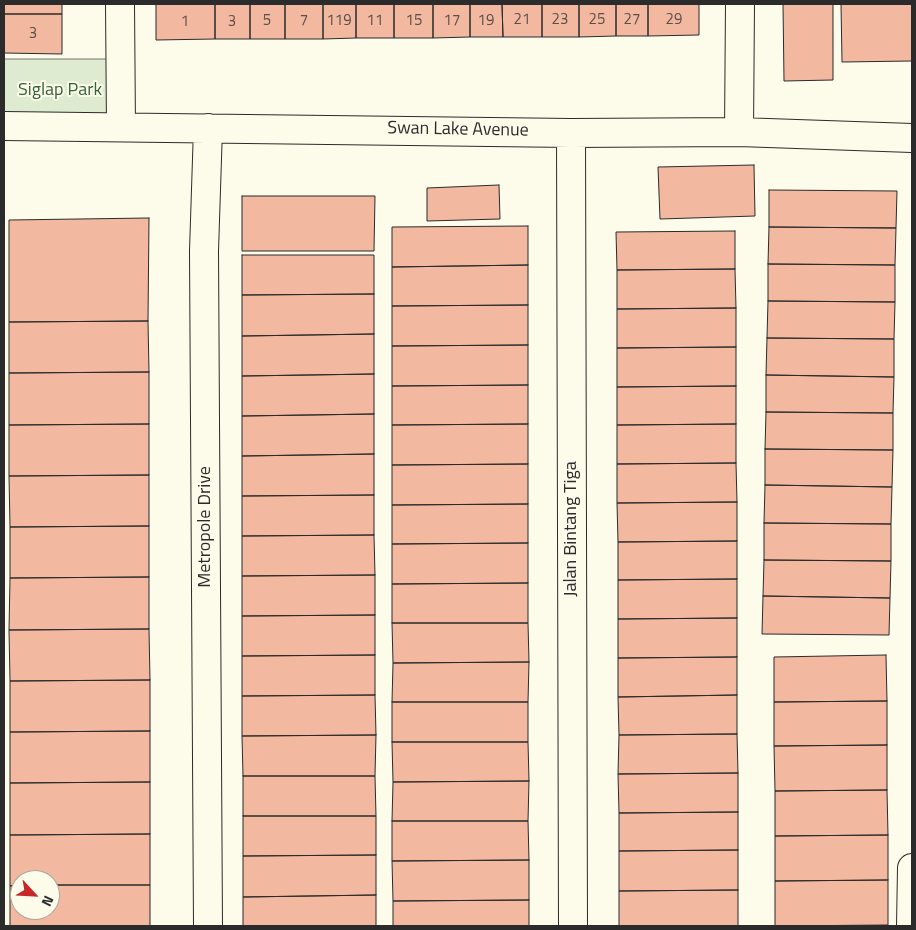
<!DOCTYPE html>
<style>
body{margin:0}
#map{position:relative;width:916px;height:930px;overflow:hidden;background:#fdfbea;font-family:"Titillium Web",sans-serif}
canvas{display:block}
.frame{position:absolute;inset:0;border:5px solid #2b2b2b;pointer-events:none}
.north{position:absolute;left:10px;top:870px;width:50px;height:50px;box-sizing:border-box;background:#fdfbea;border:1px solid #a9a89e;border-radius:50%;rotate:115deg;font-size:14px;font-weight:700;line-height:20px;text-align:center;color:#2b2b2b}
.north::after{content:'';display:block;margin:auto;width:18px;height:22px;background:#c62828;clip-path:polygon(50% 0,100% 100%,50% 72%,0 100%)}
</style>
<div id="map">
<canvas width="916" height="930"></canvas>
<div class="frame"></div>
<div class="north">N</div>
</div>
<script>
const g = document.querySelector('canvas').getContext('2d');
g.lineJoin = 'round';
function fill(path, color) { g.fillStyle = color; g.fill(path, 'evenodd'); }
const shape = rows => new Path2D(rows.map(r => 'M' + r).join(''));
function strokePath(path, color, width, dash) { g.strokeStyle = color; g.lineWidth = width; g.lineCap = dash ? 'butt' : 'round'; g.setLineDash(dash || []); g.stroke(path); }
function label(font, color, halo, rows, align = 'center') {
  g.font = font + ' "Titillium Web",sans-serif'; g.lineWidth = 4; g.setLineDash([]); g.textBaseline = 'middle'; g.strokeStyle = halo; g.fillStyle = color; for (const [text, x, y, turn = 0] of rows) {
    g.save(); g.translate(x, y); g.rotate((+turn || 0) * Math.PI / 180); g.textAlign = isNaN(turn) ? turn : align; if (halo) g.strokeText(text, 0, 0); g.fillText(text, 0, 0); g.restore();
  }
}
const green = shape([
 [4,59,116,59,117,122,4,121,4,59]
]);
fill(green, '#deebd1');
strokePath(green, '#74746e', 1);
const building = shape([
 [4,4,62,4,62,14,4,14,4,4],
 [156,4,215,4,215,39,156,40,156,4],
 [215,4,250,4,250,39,215,39,215,4],
 [250,4,285,4,285,39,250,39,250,4],
 [285,4,323,4,323,39,285,39,285,4],
 [323,4,356,4,356,38,323,39,323,4],
 [356,4,394,4,394,38,356,38,356,4],
 [394,4,433,4,433,38,394,38,394,4],
 [433,4,470,4,470,37,433,38,433,4],
 [470,4,502,4,503,37,470,37,470,4],
 [502,4,542,4,542,37,503,37,502,4],
 [542,4,579,4,579,37,542,37,542,4],
 [579,4,616,4,616,36,579,37,579,4],
 [616,4,648,4,648,36,616,36,616,4],
 [648,4,699,4,699,35,648,36,648,4],
 [783,4,833,4,833,80,784,81,783,4],
 [841,4,912,4,912,61,842,62,841,4],
 [4,14,62,14,62,54,4,53,4,14],
 [754,165,755,216,660,219,658,167,754,165],
 [499,185,500,219,427,221,427,188,499,185],
 [769,190,897,191,896,228,769,227,769,190],
 [242,196,375,196,374,251,242,251,242,196],
 [149,218,148,321,9,322,9,220,149,218],
 [528,226,528,265,392,267,392,227,528,226],
 [769,227,896,228,895,265,768,264,769,227],
 [735,231,735,269,617,270,616,232,735,231],
 [242,255,374,255,374,294,242,295,242,255],
 [768,264,895,265,895,302,768,301,768,264],
 [528,265,528,305,392,306,392,267,528,265],
 [735,269,736,308,617,309,617,270,735,269],
 [374,294,374,334,242,336,242,295,374,294],
 [768,301,895,302,894,339,767,338,768,301],
 [528,305,528,345,392,346,392,306,528,305],
 [736,308,736,347,617,348,617,309,736,308],
 [148,321,149,372,9,373,9,322,148,321],
 [374,334,374,374,242,376,242,336,374,334],
 [767,338,894,339,894,377,766,375,767,338],
 [528,345,528,385,392,386,392,346,528,345],
 [736,347,736,386,617,387,617,348,736,347],
 [149,372,149,424,9,425,9,373,149,372],
 [374,374,374,414,242,416,242,376,374,374],
 [766,375,894,377,893,413,766,412,766,375],
 [528,385,528,424,392,425,392,386,528,385],
 [736,386,736,424,617,425,617,387,736,386],
 [766,412,893,413,893,450,765,449,766,412],
 [374,414,374,454,242,456,242,416,374,414],
 [149,424,149,475,9,476,9,425,149,424],
 [528,424,528,464,392,465,392,425,528,424],
 [736,424,736,463,617,464,617,425,736,424],
 [765,449,893,450,892,487,765,485,765,449],
 [374,454,374,495,242,496,242,456,374,454],
 [736,463,737,502,617,503,617,464,736,463],
 [528,464,528,504,392,505,392,465,528,464],
 [149,475,149,526,10,527,9,476,149,475],
 [765,485,892,487,891,524,764,523,765,485],
 [374,495,374,535,242,536,242,496,374,495],
 [737,502,737,541,618,542,617,503,737,502],
 [528,504,528,543,392,544,392,505,528,504],
 [764,523,891,524,891,561,764,560,764,523],
 [149,526,149,577,10,578,10,527,149,526],
 [374,535,375,575,242,576,242,536,374,535],
 [737,541,737,579,618,580,618,542,737,541],
 [528,543,528,583,392,584,392,544,528,543],
 [764,560,891,561,890,598,763,596,764,560],
 [375,575,375,615,242,616,242,576,375,575],
 [149,577,149,629,9,630,10,578,149,577],
 [737,579,737,618,618,619,618,580,737,579],
 [528,583,528,623,392,623,392,584,528,583],
 [763,596,890,598,889,635,762,634,763,596],
 [375,615,375,655,242,656,242,616,375,615],
 [737,618,737,657,618,658,618,619,737,618],
 [392,623,528,623,529,662,393,663,392,623],
 [149,629,150,680,10,681,9,630,149,629],
 [375,655,375,695,242,696,242,656,375,655],
 [886,655,887,701,774,702,774,657,886,655],
 [737,657,737,695,618,697,618,658,737,657],
 [529,662,528,702,392,702,393,663,529,662],
 [150,680,150,731,10,732,10,681,150,680],
 [375,695,376,735,242,736,242,696,375,695],
 [737,695,737,734,619,735,618,697,737,695],
 [887,701,887,745,774,746,774,702,887,701],
 [392,702,528,702,528,742,392,742,392,702],
 [150,731,150,782,10,783,10,732,150,731],
 [737,734,738,773,618,774,619,735,737,734],
 [376,735,375,776,243,776,242,736,376,735],
 [392,742,528,742,529,781,393,782,392,742],
 [887,745,887,790,775,791,774,746,887,745],
 [738,773,738,812,619,813,618,774,738,773],
 [243,776,375,776,376,816,243,816,243,776],
 [529,781,528,821,392,821,393,782,529,781],
 [150,782,150,834,10,835,10,783,150,782],
 [887,790,888,835,775,836,775,791,887,790],
 [738,812,738,850,619,851,619,813,738,812],
 [243,816,376,816,376,855,243,856,243,816],
 [392,821,528,821,529,860,392,861,392,821],
 [150,834,150,885,50,885,50,880,20,880,20,885,10,886,10,835,150,834],
 [888,835,888,880,775,881,775,836,888,835],
 [738,850,738,890,619,891,619,851,738,850],
 [376,855,376,895,243,897,243,856,376,855],
 [529,860,529,900,393,901,392,861,529,860],
 [888,880,888,925,775,926,775,881,888,880],
 [20,885,20,910,50,910,50,885,150,885,150,926,10,926,10,886,20,885],
 [738,890,738,926,619,926,619,891,738,890],
 [376,895,376,926,243,926,243,897,376,895],
 [529,900,529,926,393,926,393,901,529,900]
]);
fill(building, '#f2b8a0');
strokePath(building, '#2b2b2b', 1);
const minor = shape([
 [120,4,121,127],
 [4,126,571,133,739,132,912,138],
 [208,128,204,251,208,926],
 [739,132,740,4],
 [571,133,573,926],
 [911,926,912,868]
]);
strokePath(minor, '#2b2b2b', 30);
strokePath(minor, '#fdfbea', 28);
label('15px', '#5d4e48', null, [
 ["21",522,20],
 ["23",560,20],
 ["25",597,20],
 ["27",632,20],
 ["29",674,20],
 ["5",267,21],
 ["7",304,21],
 ["119",339,21],
 ["11",375,21],
 ["15",414,21],
 ["17",452,21],
 ["19",486,21],
 ["1",185,22],
 ["3",232,22],
 ["3",33,34]
]);
label('18px', '#34623c', '#fdfbea', [
 ["Siglap Park",60,91]
]);
label('18px', '#2b2b2b', '#fdfbea', [
 ["Swan Lake Avenue",458,130,1],
 ["Metropole Drive",206,527,-90],
 ["Jalan Bintang Tiga",572,529,-90]
]);
</script>
